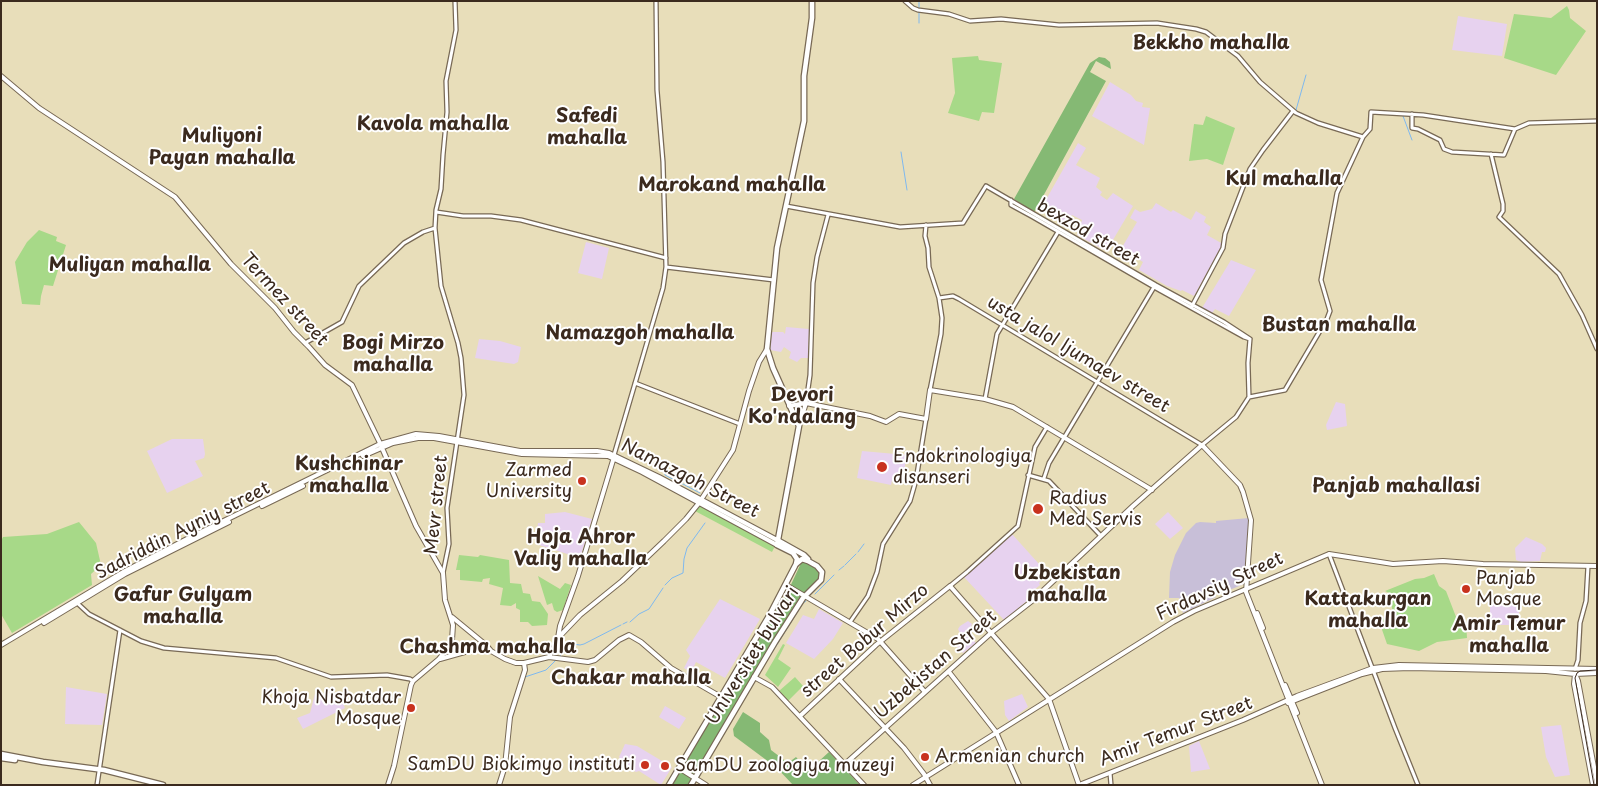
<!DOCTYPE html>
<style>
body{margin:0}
#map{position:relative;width:1598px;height:786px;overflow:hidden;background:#e8deba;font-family:"Playpen Sans",sans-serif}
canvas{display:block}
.frame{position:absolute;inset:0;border:2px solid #3b2a1e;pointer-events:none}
</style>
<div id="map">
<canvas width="1598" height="786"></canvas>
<div class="frame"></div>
</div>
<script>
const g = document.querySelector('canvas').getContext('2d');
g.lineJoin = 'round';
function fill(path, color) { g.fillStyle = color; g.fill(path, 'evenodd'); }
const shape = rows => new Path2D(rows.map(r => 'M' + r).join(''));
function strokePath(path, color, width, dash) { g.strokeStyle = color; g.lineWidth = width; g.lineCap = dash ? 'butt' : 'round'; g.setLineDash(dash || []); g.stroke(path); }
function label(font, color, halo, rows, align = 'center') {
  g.font = font + ' "Playpen Sans",sans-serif'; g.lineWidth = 4; g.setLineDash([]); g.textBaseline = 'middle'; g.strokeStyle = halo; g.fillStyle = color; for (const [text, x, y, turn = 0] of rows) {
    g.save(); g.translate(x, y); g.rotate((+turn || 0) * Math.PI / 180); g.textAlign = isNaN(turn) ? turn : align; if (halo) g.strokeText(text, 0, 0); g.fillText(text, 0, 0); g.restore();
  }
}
fill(shape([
 [1458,16,1507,24,1502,56,1452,50],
 [1110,82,1131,95,1136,101,1143,103,1142,107,1150,108,1144,145,1092,116],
 [1078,143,1086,148,1076,165,1100,178,1096,187,1102,192,1100,195,1107,200,1113,193,1133,206,1107,250,1105,249,1104,250,1077,235,1082,220,1072,215,1064,225,1047,212,1049,208,1043,205],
 [1156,203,1171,212,1173,210,1191,220,1196,211,1206,217,1204,222,1211,227,1207,235,1223,244,1194,296,1182,290,1181,291,1167,286,1139,270,1143,262,1121,249,1137,222,1130,218,1135,209,1140,212,1152,209],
 [586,242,609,248,602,279,578,273],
 [1231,260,1256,270,1229,316,1215,309,1212,313,1202,308],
 [786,327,809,329,808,358,801,358,797,362,789,358,791,352,784,347,781,352,770,350,772,332,783,332,785,334],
 [479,339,500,341,521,347,518,362,514,364,475,358],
 [1336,402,1345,404,1347,426,1327,430,1326,425],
 [172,439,203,439,205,454,204,458,195,461,203,476,167,493,147,451],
 [862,451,907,455,902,482,892,480,891,485,857,478],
 [565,512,592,519,580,558,539,545,539,533,537,532,538,523,545,523,545,514],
 [1168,512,1183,528,1170,539,1155,524],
 [1012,534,1048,574,1039,583,1040,585,1026,597,1028,600,1004,620,964,577],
 [1526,537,1542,544,1546,548,1545,552,1542,552,1540,561,1521,562,1516,560,1515,548],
 [720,599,760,619,725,678,696,662,691,672,684,668,690,656,686,650],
 [1519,601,1519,625,1490,625,1490,603],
 [819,609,843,623,833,639,814,659,786,643,803,615,814,619],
 [968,621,972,624,968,635,976,643,963,653,951,641,960,633,958,629,960,626],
 [66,687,107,694,102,725,65,724],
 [325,692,339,695,345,708,303,729,297,718,310,713,315,694,324,695],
 [1022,694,1028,707,1009,721,1005,715,1004,701],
 [665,706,686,718,679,729,659,717],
 [1561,725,1570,775,1555,777,1546,757,1541,727],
 [1199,741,1210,769,1191,772,1189,746],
 [625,744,637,746,672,767,661,785,639,771,636,772,618,762,620,758,619,757]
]), '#e7d2ef');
fill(shape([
 [1249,518,1244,584,1227,591,1223,588,1214,594,1216,597,1183,613,1179,598,1169,598,1170,572,1175,555,1186,533,1196,523,1200,522,1216,523,1216,521]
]), '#c8bfd8');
fill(shape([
 [1567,6,1569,10,1570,18,1586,31,1556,75,1504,58,1514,14,1551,18],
 [978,56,979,60,1002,63,994,113,982,112,979,121,948,113,955,93,952,58],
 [1206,116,1235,128,1223,165,1207,159,1189,161,1194,124,1203,125],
 [39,230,57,237,56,241,66,245,53,286,44,285,41,296,40,305,22,304,15,262,27,242],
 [699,505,775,546,772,552,695,511],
 [79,522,96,543,101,565,91,574,92,585,12,633,1,614,1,541,3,537,47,534],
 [459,555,478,557,480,555,509,560,510,583,521,584,523,593,530,594,532,601,540,602,548,614,547,625,532,626,528,622,520,622,520,610,516,608,516,603,511,606,500,605,503,588,489,584,490,578,483,579,482,582,460,580,460,570,456,570],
 [1434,574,1439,586,1446,591,1458,622,1466,623,1467,638,1437,642,1419,651,1387,644,1379,621,1393,613,1389,593,1385,591,1415,579,1424,578],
 [538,576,560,589,565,583,571,585,563,610,557,612,554,610,552,603,547,605],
 [783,644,785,645,778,659,791,668,778,687,765,675],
 [795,677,803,686,788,701,779,691]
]), '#a7d988');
fill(shape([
 [1099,57,1105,58,1110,62,1111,69,1096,61,1090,72,1106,81,1035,211,1032,211,1014,199,1090,63],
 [802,561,820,570,821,577,799,598,688,785,671,785,788,591],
 [743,712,760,723,760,732,769,740,771,750,788,763,796,757,808,771,829,752,860,785,793,785,777,768,734,736,733,729]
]), '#85b974');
strokePath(shape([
 [919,8,919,1],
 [919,23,919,12],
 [1296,110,1306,75],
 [1403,116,1412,140],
 [901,152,907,190],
 [665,468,665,475,678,482],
 [681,483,700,493],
 [858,552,864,544],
 [845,565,856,554],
 [839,570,844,566],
 [665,585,672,578,683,573,684,559,687,548,705,523],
 [815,594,834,575],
 [630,622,639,614,649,609,663,588],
 [623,624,627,622],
 [560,656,572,644,580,645,584,644,621,625],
 [761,670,803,603,806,601],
 [525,677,546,670,556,660],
 [510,732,512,716],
 [502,782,505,773]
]), '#7eb8ef', 1);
const tertiary = shape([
 [905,1,913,8,918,10,949,14,970,21,1001,19,1059,25,1157,23,1196,29,1206,32,1238,56,1260,82,1296,113,1318,123,1363,137],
 [1412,114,1412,128,1418,129,1440,140,1444,149,1452,152,1504,155,1515,129],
 [1491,154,1503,204,1503,211,1499,217,1559,274,1582,315,1597,349],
 [1011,200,1011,205,1033,217,1154,287,1244,337,1250,339],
 [786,206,900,227,963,223,986,186,1156,285,1224,322,1250,339],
 [436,212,463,216,491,216,521,220,666,258],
 [926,225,925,236,928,248,929,267,939,298,942,318,941,334,930,390],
 [666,267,774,280],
 [939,298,953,296,959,299,1202,445,1236,417,1249,397,1285,390,1327,319,1330,311,1321,280,1337,193,1363,137,1370,129,1371,112,1423,115,1515,129,1529,123,1597,121],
 [1192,306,1223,248,1225,234,1250,169,1263,150,1293,111],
 [305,343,342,322,359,286,404,243,423,232,435,228],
 [635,383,740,424],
 [1249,397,1248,363,1250,339],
 [985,399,997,334,1058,232],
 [806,403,810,375,813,283,817,257,828,215],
 [614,455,663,288,666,267,663,162,657,90,656,1],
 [1028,475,1049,481,1101,536],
 [1044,478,1049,463,1154,287],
 [1329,554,1395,728,1418,785],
 [443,573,449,544,447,508,464,395,461,358,458,343,441,286,435,228,436,210,441,189,443,155,447,112,446,81,456,30,455,1],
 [950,586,967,572,1018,526,1035,447,1047,427],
 [76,602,89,614,141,641,164,648,276,658,331,677,387,675,410,679,413,681],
 [850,622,868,596,877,572,883,544,910,501,916,480,926,419],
 [1575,669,1578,660,1580,623,1586,601,1588,566],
 [1110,773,1111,785],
 [97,785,120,630]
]);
const secondary = shape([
 [1,76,39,108,175,197,231,264,275,308,294,332,309,347,325,365,352,385,379,441,416,526,443,573,445,600,453,625,452,640,448,648,439,659,413,681,411,685,394,766,388,785],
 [789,406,806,403,870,416,886,422,899,414,926,419,930,390,985,399,1013,407,1152,490],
 [799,426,806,403],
 [363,456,393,443,418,438,434,438,522,454,608,456,642,472,777,545],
 [262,506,303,486],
 [786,585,878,639,925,692],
 [1257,613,1263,628],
 [452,617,486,645,491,651],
 [44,623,125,574,229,522],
 [558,638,580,615,622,581,664,541,686,519,699,503,733,450,749,391,759,362,767,349],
 [1,645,125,571,187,539,380,444,416,434,439,436,520,451,597,451,609,453,659,477,779,541],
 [549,657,558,638,560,626,578,576,614,457],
 [440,659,479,648,491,651,505,659,516,663,524,663,549,657,588,662,595,660,619,640,629,635,641,642,671,668,721,697],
 [949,672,996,732,1019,785],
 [1575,674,1574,684,1593,785],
 [1575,674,1578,681,1597,783],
 [754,677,772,687,864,785],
 [839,679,904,748,924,774,930,785],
 [1285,685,1297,713],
 [1288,703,1362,674,1382,669,1410,668,1546,671,1575,674,1597,673],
 [800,716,876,645,950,586,1049,699,1079,785],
 [845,764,991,633,1032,601,1133,506,1202,445,1240,485,1243,492,1251,520,1246,592,1322,785],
 [679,768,706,785],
 [499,785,505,766,510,717,525,670,524,663],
 [913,785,1173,622,1194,611,1329,554,1393,564,1443,561,1483,564,1597,566],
 [1079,785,1243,720,1297,696,1373,668,1399,665,1597,669]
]);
const primary = shape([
 [779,541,804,555,808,559],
 [796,564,797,559,793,553,777,545,799,426,773,368,767,349,777,248,804,121,804,76,812,18,812,1],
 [1,754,43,762,104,770,163,785],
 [1,758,15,760],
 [669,785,769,616,796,564,802,559,808,561,817,566,822,572,821,580,803,598,775,642,691,785]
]);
strokePath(tertiary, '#786955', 5.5);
strokePath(secondary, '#786955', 6);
strokePath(primary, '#786955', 7);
strokePath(tertiary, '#fff', 3);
strokePath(secondary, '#fff', 4);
strokePath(primary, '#fff', 4.5);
strokePath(shape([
 [1594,785,1575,678,1577,673,1580,671,1597,670]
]), '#3b2a1e', 1);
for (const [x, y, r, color] of [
 [882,467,6,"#c8321e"],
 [582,481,5,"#c8321e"],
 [1038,509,6,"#c8321e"],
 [1466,589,5,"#c8321e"],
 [411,708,5,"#c8321e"],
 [925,757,5,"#c8321e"],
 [645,765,5,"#c8321e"],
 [665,766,5,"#c8321e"]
]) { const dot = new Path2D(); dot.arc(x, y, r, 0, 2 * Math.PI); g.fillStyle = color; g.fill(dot); strokePath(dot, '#fff', 2); }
label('18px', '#3b2a1e', '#fff', [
 ["bexzod street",1088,233,30],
 ["Termez street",284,300,47],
 ["usta jalol ljumaev street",1078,355,31],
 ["Namazgoh Street",690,479,27],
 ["Mevr street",437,505,-84],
 ["Sadriddin Ayniy street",183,531,-27],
 ["Firdavsiy Street",1220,587,-25],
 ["street Bobur Mirzo",865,641,-41],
 ["Universitet bulvari",753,656,-58],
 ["Uzbekistan Street",936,665,-41],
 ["Amir Temur Street",1176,732,-21]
]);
label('18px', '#3b2a1e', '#fff', [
 ["Endokrinologiya",893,457],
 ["disanseri",893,478],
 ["Zarmed",572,471,"right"],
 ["University",572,492,"right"],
 ["Radius",1049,499],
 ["Med Servis",1049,520],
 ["Panjab",1476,579],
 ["Mosque",1476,600],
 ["Khoja Nisbatdar",401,698,"right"],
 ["Mosque",401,719,"right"],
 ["Armenian church",935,757],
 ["SamDU Biokimyo instituti",635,765,"right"],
 ["SamDU zoologiya muzeyi",675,766]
], 'left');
label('bold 19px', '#3b2a1e', '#fff', [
 ["Bekkho mahalla",1211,44],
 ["Safedi",587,117],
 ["mahalla",587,139],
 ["Kavola mahalla",433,125],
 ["Muliyoni",222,137],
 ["Payan mahalla",222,159],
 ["Kul mahalla",1284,180],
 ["Marokand mahalla",732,186],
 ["Muliyan mahalla",130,266],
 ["Bustan mahalla",1339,326],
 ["Namazgoh mahalla",640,334],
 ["Bogi Mirzo",393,344],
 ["mahalla",393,366],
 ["Devori",802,396],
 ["Ko'ndalang",802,418],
 ["Kushchinar",349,465],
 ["mahalla",349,487],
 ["Panjab mahallasi",1396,487],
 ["Hoja Ahror",581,538],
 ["Valiy mahalla",581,560],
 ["Uzbekistan",1067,574],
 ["mahalla",1067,596],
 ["Gafur Gulyam",183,596],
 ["mahalla",183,618],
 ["Kattakurgan",1368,600],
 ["mahalla",1368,622],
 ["Amir Temur",1509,625],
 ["mahalla",1509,647],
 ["Chashma mahalla",488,648],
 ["Chakar mahalla",631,679]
]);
</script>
